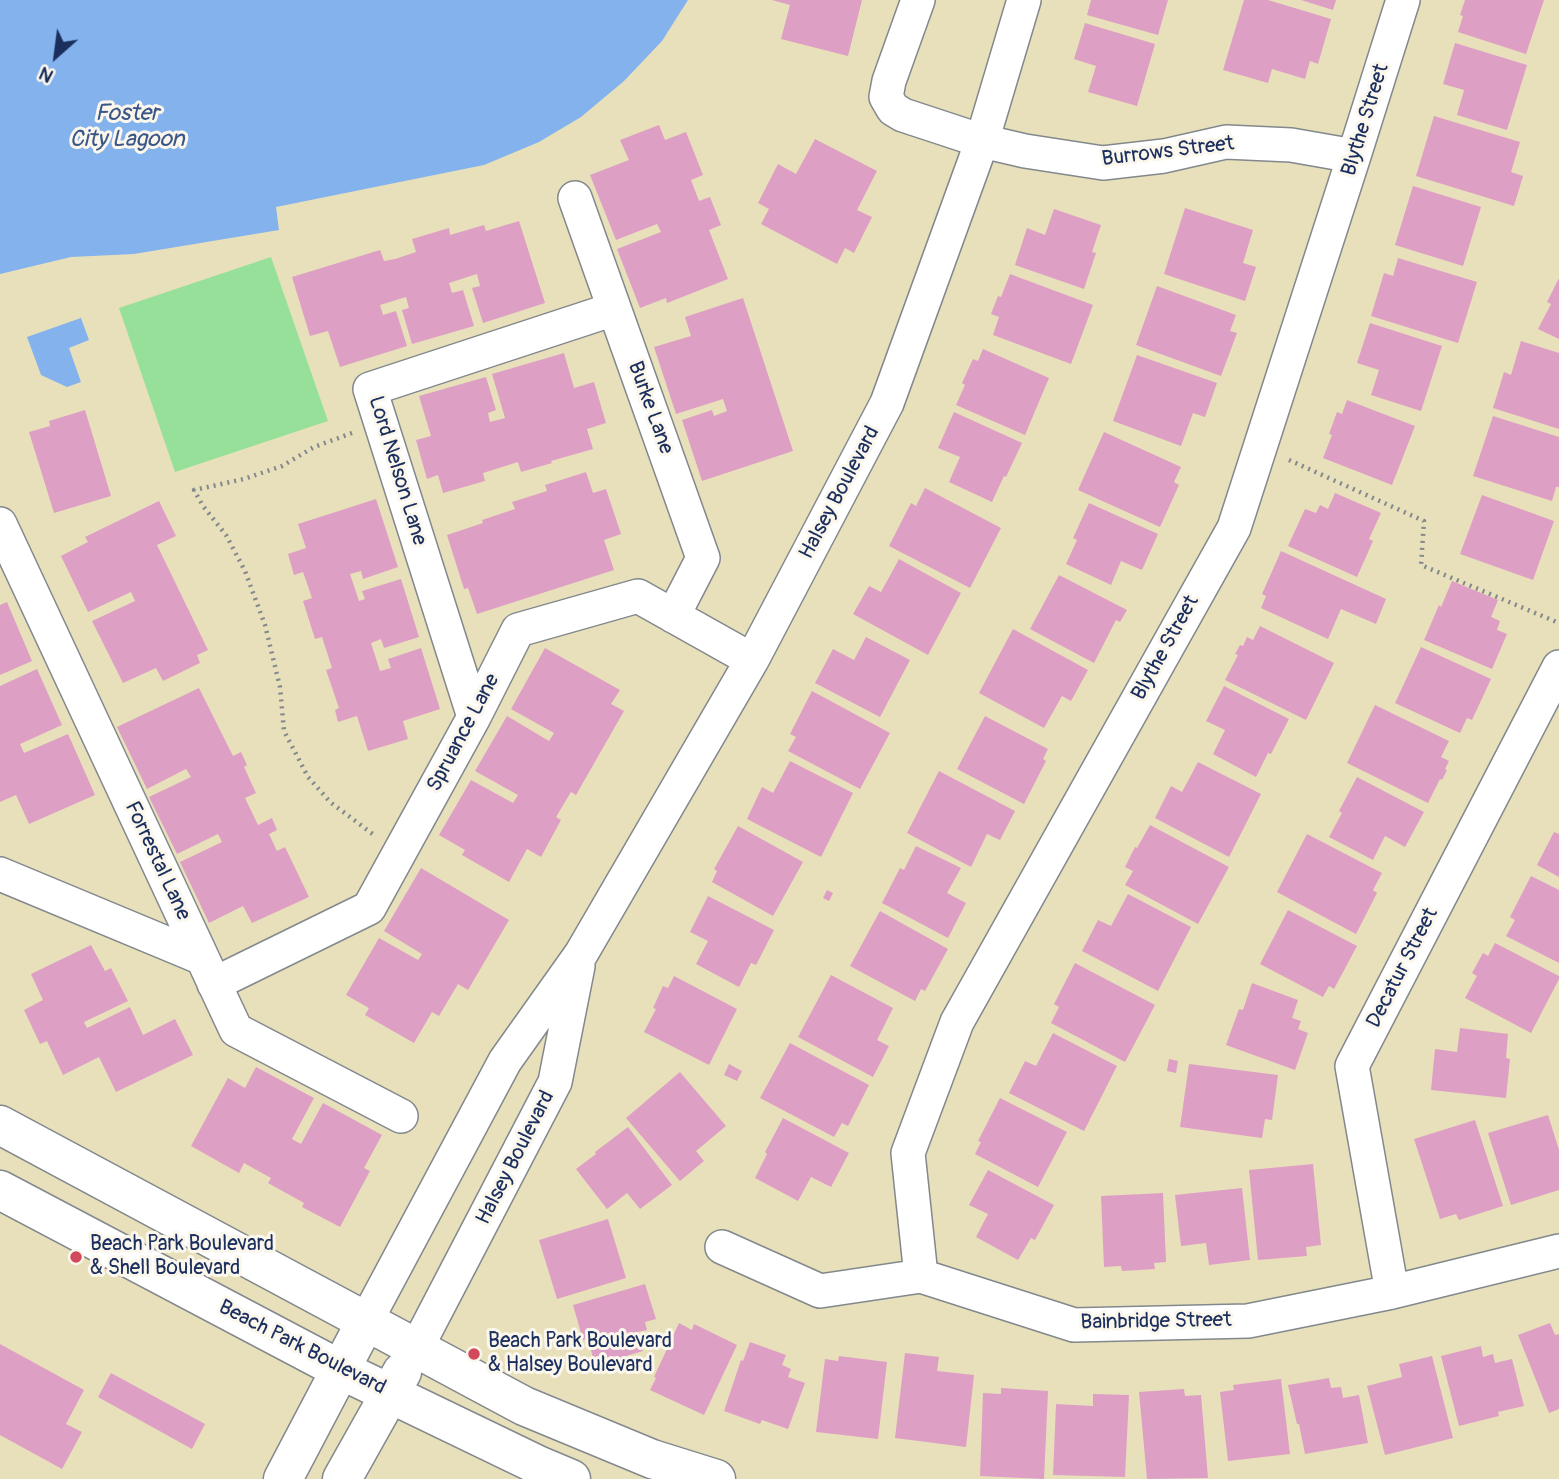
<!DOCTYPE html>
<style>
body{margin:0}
#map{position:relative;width:1559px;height:1479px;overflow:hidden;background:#e8e0bb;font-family:Pangolin,sans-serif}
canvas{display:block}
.north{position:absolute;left:21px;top:21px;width:70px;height:70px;-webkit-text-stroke:5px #fbf7ec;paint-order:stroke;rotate:208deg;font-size:19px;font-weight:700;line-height:28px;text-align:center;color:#1b2f5e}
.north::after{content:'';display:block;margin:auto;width:24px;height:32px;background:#1b2f5e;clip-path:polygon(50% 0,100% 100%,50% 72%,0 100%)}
</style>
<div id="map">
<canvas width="1559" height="1479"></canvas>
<div class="north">N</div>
</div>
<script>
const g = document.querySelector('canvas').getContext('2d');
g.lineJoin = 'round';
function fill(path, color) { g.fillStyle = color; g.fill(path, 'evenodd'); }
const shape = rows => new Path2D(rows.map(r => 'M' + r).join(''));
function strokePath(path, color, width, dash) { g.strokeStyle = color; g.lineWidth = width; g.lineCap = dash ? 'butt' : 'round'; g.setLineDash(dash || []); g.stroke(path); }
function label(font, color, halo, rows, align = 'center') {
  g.font = font + ' Pangolin,sans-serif'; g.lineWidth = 6; g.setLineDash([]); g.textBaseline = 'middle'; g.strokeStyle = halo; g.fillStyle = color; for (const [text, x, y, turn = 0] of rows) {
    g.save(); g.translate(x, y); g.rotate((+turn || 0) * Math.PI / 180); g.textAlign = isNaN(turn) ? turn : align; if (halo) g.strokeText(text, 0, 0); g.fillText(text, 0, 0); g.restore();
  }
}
fill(shape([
 [271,257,328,421,175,472,119,308]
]), '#97e09a');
fill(shape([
 [0,0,688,0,662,41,624,81,581,117,539,142,484,165,276,207,279,230,134,254,71,257,0,274],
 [81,318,89,340,69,348,81,382,67,387,41,375,27,337]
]), '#83b2ed');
fill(shape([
 [772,0,862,0,848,56,781,39,790,5],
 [1091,0,1168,0,1158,35,1087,15],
 [1244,0,1268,0,1331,19,1318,64,1310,61,1305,79,1272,69,1268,83,1223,70],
 [1301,0,1336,0,1333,10],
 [1465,0,1544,0,1526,54,1458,32,1463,16,1460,15],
 [1085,23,1155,44,1137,106,1088,92,1096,66,1074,59],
 [1455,43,1527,65,1507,130,1457,115,1464,90,1443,84],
 [1434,116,1520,142,1511,172,1523,176,1514,206,1416,176],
 [659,125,665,140,686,132,703,175,691,180,699,201,710,197,721,225,709,230,728,279,667,303,666,298,640,308,617,249,661,232,657,224,616,240,590,175,629,160,620,140],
 [815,139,877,171,857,210,872,217,854,253,845,248,837,264,761,224,769,209,758,203,778,164,796,174],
 [1413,186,1481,207,1463,266,1395,245],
 [1185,208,1253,230,1243,263,1256,267,1245,301,1164,274],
 [1054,209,1101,225,1092,252,1096,253,1084,289,1015,265,1027,228,1045,235],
 [519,221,545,303,483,323,472,288,480,286,477,274,449,283,452,293,463,290,474,326,412,344,402,310,409,308,406,297,380,305,383,315,396,311,407,346,340,367,328,331,310,336,292,277,380,250,384,261,395,259,416,252,412,239,449,228,450,235,484,225,486,231],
 [1398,258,1477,282,1458,343,1371,316,1384,273,1393,276],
 [1010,274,1093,305,1071,364,993,335,999,317,991,314,998,296,1001,297],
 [1559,278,1559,339,1538,329,1551,304,1547,302],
 [1157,286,1236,315,1230,331,1237,333,1221,376,1136,345],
 [743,298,793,451,702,481,682,420,712,410,714,416,727,411,723,399,676,414,654,347,691,336,685,317],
 [1370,323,1442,346,1421,411,1371,395,1379,370,1357,363],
 [1521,341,1559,353,1559,429,1493,408,1504,372,1511,375],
 [983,349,1049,378,1025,435,956,405,965,385,962,383,973,359,978,361],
 [564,353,574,388,594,382,606,423,587,429,593,449,551,461,552,463,521,472,518,462,483,473,485,481,443,493,438,475,427,479,416,440,431,436,419,396,486,377,496,410,488,413,490,422,505,418,492,374],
 [1137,355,1217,383,1205,417,1193,413,1181,446,1113,421],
 [1347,400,1415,426,1392,485,1323,458,1332,435,1329,434,1337,412,1342,414],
 [85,410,111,496,54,513,29,432,50,426,49,421],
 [954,412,1022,443,1006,477,1004,476,992,502,949,482,960,457,938,448],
 [1493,416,1559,437,1559,487,1556,487,1552,501,1473,476],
 [1104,432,1181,467,1174,482,1179,485,1160,527,1078,490],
 [586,472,593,493,606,489,621,534,604,540,614,570,477,614,468,588,464,589,447,535,483,523,482,520,515,509,512,502,547,491,545,485],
 [925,488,1001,528,970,588,889,546,911,503,916,506],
 [1335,493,1381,513,1369,539,1373,541,1357,577,1288,546,1305,509,1316,513,1320,505,1328,509],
 [1482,495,1554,521,1533,580,1460,554],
 [376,499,398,567,363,579,361,571,350,574,359,601,365,599,362,591,401,579,419,637,384,648,381,639,371,643,380,671,391,668,388,659,421,648,440,709,403,721,408,739,368,751,357,716,338,722,335,710,339,708,326,670,332,668,322,637,315,639,303,601,312,598,303,572,294,575,288,554,306,548,298,524],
 [159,501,176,536,157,545,208,650,197,655,200,663,163,681,156,668,123,683,92,621,135,601,131,592,88,612,61,556,88,542,85,537],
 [1089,503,1158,534,1142,570,1121,561,1111,585,1066,564,1077,540,1073,538],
 [1281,551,1386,599,1376,624,1341,609,1328,639,1261,608,1266,596,1262,594],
 [899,559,961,593,928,655,853,614,869,586,881,592],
 [1059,575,1127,610,1120,622,1116,620,1094,663,1030,629],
 [1452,581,1498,600,1491,617,1500,621,1497,630,1507,634,1492,669,1424,640,1439,605,1441,607],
 [7,602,32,661,0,675,0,605],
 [1260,626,1334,663,1306,720,1225,680,1238,655,1235,654,1240,645,1243,646,1247,637,1253,640],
 [1013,629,1088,670,1071,701,1062,696,1044,728,979,693],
 [866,637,910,660,880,717,815,683,833,649,854,660],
 [1421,647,1491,679,1472,720,1467,718,1460,733,1395,703],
 [545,648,620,690,611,704,624,711,576,795,571,792,556,817,561,820,541,857,527,849,509,882,462,855,465,850,439,835,471,780,513,803,518,795,475,771,507,716,549,741,554,733,511,709],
 [37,669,62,725,20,744,24,753,68,734,95,795,29,824,16,795,0,802,0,686],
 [1224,686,1289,719,1271,754,1268,753,1256,777,1213,754,1225,730,1206,721],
 [199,688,233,756,241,752,247,765,244,767,256,793,245,798,258,825,272,818,277,830,269,834,277,851,285,847,309,897,252,923,243,906,209,923,180,862,222,842,218,834,177,854,149,797,191,777,186,769,147,789,117,727],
 [812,691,890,733,860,789,788,751,796,737,790,734],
 [1375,705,1449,741,1441,757,1449,761,1445,769,1447,770,1442,780,1440,779,1428,803,1347,763],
 [985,716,1048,749,1043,759,1046,761,1024,804,957,769],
 [790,761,853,793,821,857,747,819,762,787,773,793],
 [1198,762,1261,794,1229,857,1155,818,1171,786,1182,792],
 [939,771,1015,811,1000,840,987,834,971,867,907,833],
 [1357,777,1424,812,1405,847,1385,836,1373,860,1329,837,1342,813,1339,811],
 [1150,825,1229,867,1198,924,1125,885,1133,871,1125,867,1135,847,1137,848],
 [738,826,803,862,773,916,712,882,717,871,714,869],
 [1554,832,1559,834,1559,877,1537,865],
 [1307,834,1382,873,1373,890,1377,893,1356,934,1277,892],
 [916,846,961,868,947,893,966,903,948,938,882,903,900,868,904,870],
 [421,868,509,920,468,990,458,984,439,1016,432,1012,414,1043,365,1015,369,1008,346,995,379,938,418,960,422,954,384,931],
 [1531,876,1559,890,1559,963,1506,936,1515,920,1510,917],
 [827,890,833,893,829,901,823,898],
 [1128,894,1191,927,1158,991,1082,951,1098,920,1111,926],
 [708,896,774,930,756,965,751,963,739,987,696,964,708,941,690,932],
 [1288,910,1357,946,1334,989,1329,986,1323,997,1260,964],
 [880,911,948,949,925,991,921,989,915,1001,850,966],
 [1495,943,1559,976,1559,979,1531,1033,1465,998,1477,976,1472,973,1483,953,1488,956],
 [91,945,105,971,111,968,128,1001,84,1022,87,1028,130,1007,143,1035,175,1019,193,1055,116,1092,99,1057,63,1075,47,1041,40,1044,24,1010,43,1000,31,974],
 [1075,963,1155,1005,1125,1062,1051,1023,1059,1007,1054,1004],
 [831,975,893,1008,877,1040,889,1046,873,1077,798,1037],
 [674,976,737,1009,709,1065,644,1032,656,1009,653,1008,663,986,668,988],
 [1252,983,1298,1000,1292,1018,1301,1021,1298,1029,1308,1033,1295,1070,1226,1045,1239,1009,1243,1010],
 [1460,1028,1508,1034,1506,1058,1510,1059,1506,1098,1431,1090,1435,1049,1457,1052],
 [1053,1033,1117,1066,1084,1131,1009,1093,1025,1061,1036,1066],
 [790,1043,869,1085,848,1126,842,1123,834,1137,760,1098],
 [1169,1059,1178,1061,1176,1073,1167,1071],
 [729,1064,742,1071,737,1081,724,1075],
 [1189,1064,1278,1075,1272,1120,1265,1119,1262,1138,1180,1127],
 [256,1067,314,1098,292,1139,301,1144,323,1103,382,1135,364,1168,370,1171,340,1227,302,1207,304,1203,268,1183,271,1178,244,1163,239,1173,191,1146,228,1078,245,1088],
 [680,1072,726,1126,696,1151,704,1161,680,1181,626,1118],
 [1000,1098,1067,1132,1038,1187,975,1154,981,1142,978,1141],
 [1548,1115,1559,1150,1559,1190,1511,1205,1488,1133],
 [783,1118,849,1153,831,1187,811,1177,798,1201,755,1178,767,1154,765,1152],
 [1475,1120,1503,1206,1459,1220,1456,1214,1440,1219,1414,1139],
 [628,1127,672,1185,640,1209,627,1193,607,1209,576,1169,596,1154,595,1152],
 [1313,1164,1321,1245,1306,1247,1307,1256,1258,1260,1249,1170],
 [988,1170,1054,1205,1035,1240,1031,1238,1018,1260,976,1237,988,1214,969,1205],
 [1242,1188,1250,1260,1209,1265,1206,1243,1181,1246,1175,1195],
 [1163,1193,1166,1262,1154,1263,1155,1269,1122,1271,1121,1266,1104,1267,1101,1196],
 [608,1219,626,1278,557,1299,539,1240],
 [645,1284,656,1319,645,1322,647,1330,637,1332,643,1351,595,1365,588,1339,583,1340,573,1305],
 [679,1323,692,1330,694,1324,737,1345,704,1415,650,1390,656,1378,654,1377],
 [1550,1323,1555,1335,1559,1334,1559,1409,1549,1413,1518,1335],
 [750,1342,786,1355,782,1365,791,1369,788,1377,805,1383,788,1429,762,1420,760,1424,724,1411,741,1360,743,1361],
 [0,1344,84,1390,66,1424,82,1432,62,1469,0,1435],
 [1481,1346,1483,1357,1493,1354,1495,1363,1512,1359,1524,1406,1498,1412,1499,1416,1459,1426,1441,1356],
 [905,1353,939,1357,937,1371,974,1375,966,1447,895,1438],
 [839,1356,887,1362,878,1439,816,1432,825,1359,838,1361],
 [1432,1356,1453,1438,1385,1455,1367,1386,1402,1377,1399,1364],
 [111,1373,205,1424,192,1449,98,1397],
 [1329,1378,1331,1388,1341,1387,1343,1398,1359,1395,1368,1443,1305,1454,1299,1424,1297,1424,1288,1385],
 [1281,1379,1290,1454,1228,1461,1220,1392,1234,1390,1233,1385],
 [1001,1388,1048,1391,1044,1479,980,1476,983,1393,1001,1394],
 [1184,1389,1185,1396,1201,1395,1208,1478,1147,1479,1139,1392],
 [1093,1394,1129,1395,1125,1477,1053,1475,1056,1404,1093,1406]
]), '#de9fc4');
const street = shape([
 [918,0,889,81,886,97,893,109,903,115,982,141,1025,151,1103,163,1164,156,1226,142,1291,145,1354,156],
 [575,198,703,558,673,616],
 [0,524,236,1030,401,1116],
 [474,717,370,389,614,309],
 [0,874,202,958],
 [214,984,369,908,474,717,518,630,638,596,752,660],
 [722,1247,820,1291,921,1276,1074,1325,1248,1321,1392,1292,1559,1251],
 [921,1276,908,1153,957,1022,1234,528,1354,156,1403,0],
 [1392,1292,1352,1066,1559,667],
 [366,1321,505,1061,581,954,752,660,887,403,982,141,1024,0],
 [416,1349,555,1082,578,966]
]);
const secondary = shape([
 [0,1125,524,1406,652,1459,716,1479],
 [0,1190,341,1370,540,1466,571,1479],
 [283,1479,366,1321],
 [342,1479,402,1372]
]);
strokePath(street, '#82888c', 36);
strokePath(secondary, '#82888c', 41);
strokePath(shape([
 [352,433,314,447,282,466,244,479,194,490,203,506,226,535,245,571,265,625,280,687,284,731,308,777,330,802,374,835],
 [1289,460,1424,521,1421,565,1559,623]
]), '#82888c', 4.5, [2, 5]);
strokePath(street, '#fff', 33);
strokePath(secondary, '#fff', 38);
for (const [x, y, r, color] of [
 [76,1257,7,"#d1495b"],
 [474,1354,7,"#d1495b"]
]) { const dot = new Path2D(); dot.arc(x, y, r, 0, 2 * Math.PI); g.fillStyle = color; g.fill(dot); strokePath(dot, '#fbf7ec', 2.5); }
label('21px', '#1b2f5e', '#fbf7ec', [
 ["Blythe Street",1366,120,-73],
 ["Burrows Street",1168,152,-7],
 ["Burke Lane",650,408,70],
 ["Lord Nelson Lane",397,471,73],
 ["Halsey Boulevard",840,493,-62],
 ["Blythe Street",1166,648,-61],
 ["Spruance Lane",464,733,-62],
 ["Forrestal Lane",157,861,65],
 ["Decatur Street",1403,968,-63],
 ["Halsey Boulevard",516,1158,-63],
 ["Bainbridge Street",1156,1322,-1],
 ["Beach Park Boulevard",302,1348,27]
]);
label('21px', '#1b2f5e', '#fbf7ec', [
 ["Beach Park Boulevard",90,1245],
 ["& Shell Boulevard",90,1269],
 ["Beach Park Boulevard",488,1342],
 ["& Halsey Boulevard",488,1366]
], 'left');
label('italic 23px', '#3a5689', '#fbf7ec', [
 ["Foster",127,114],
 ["City Lagoon",127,140]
]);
</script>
